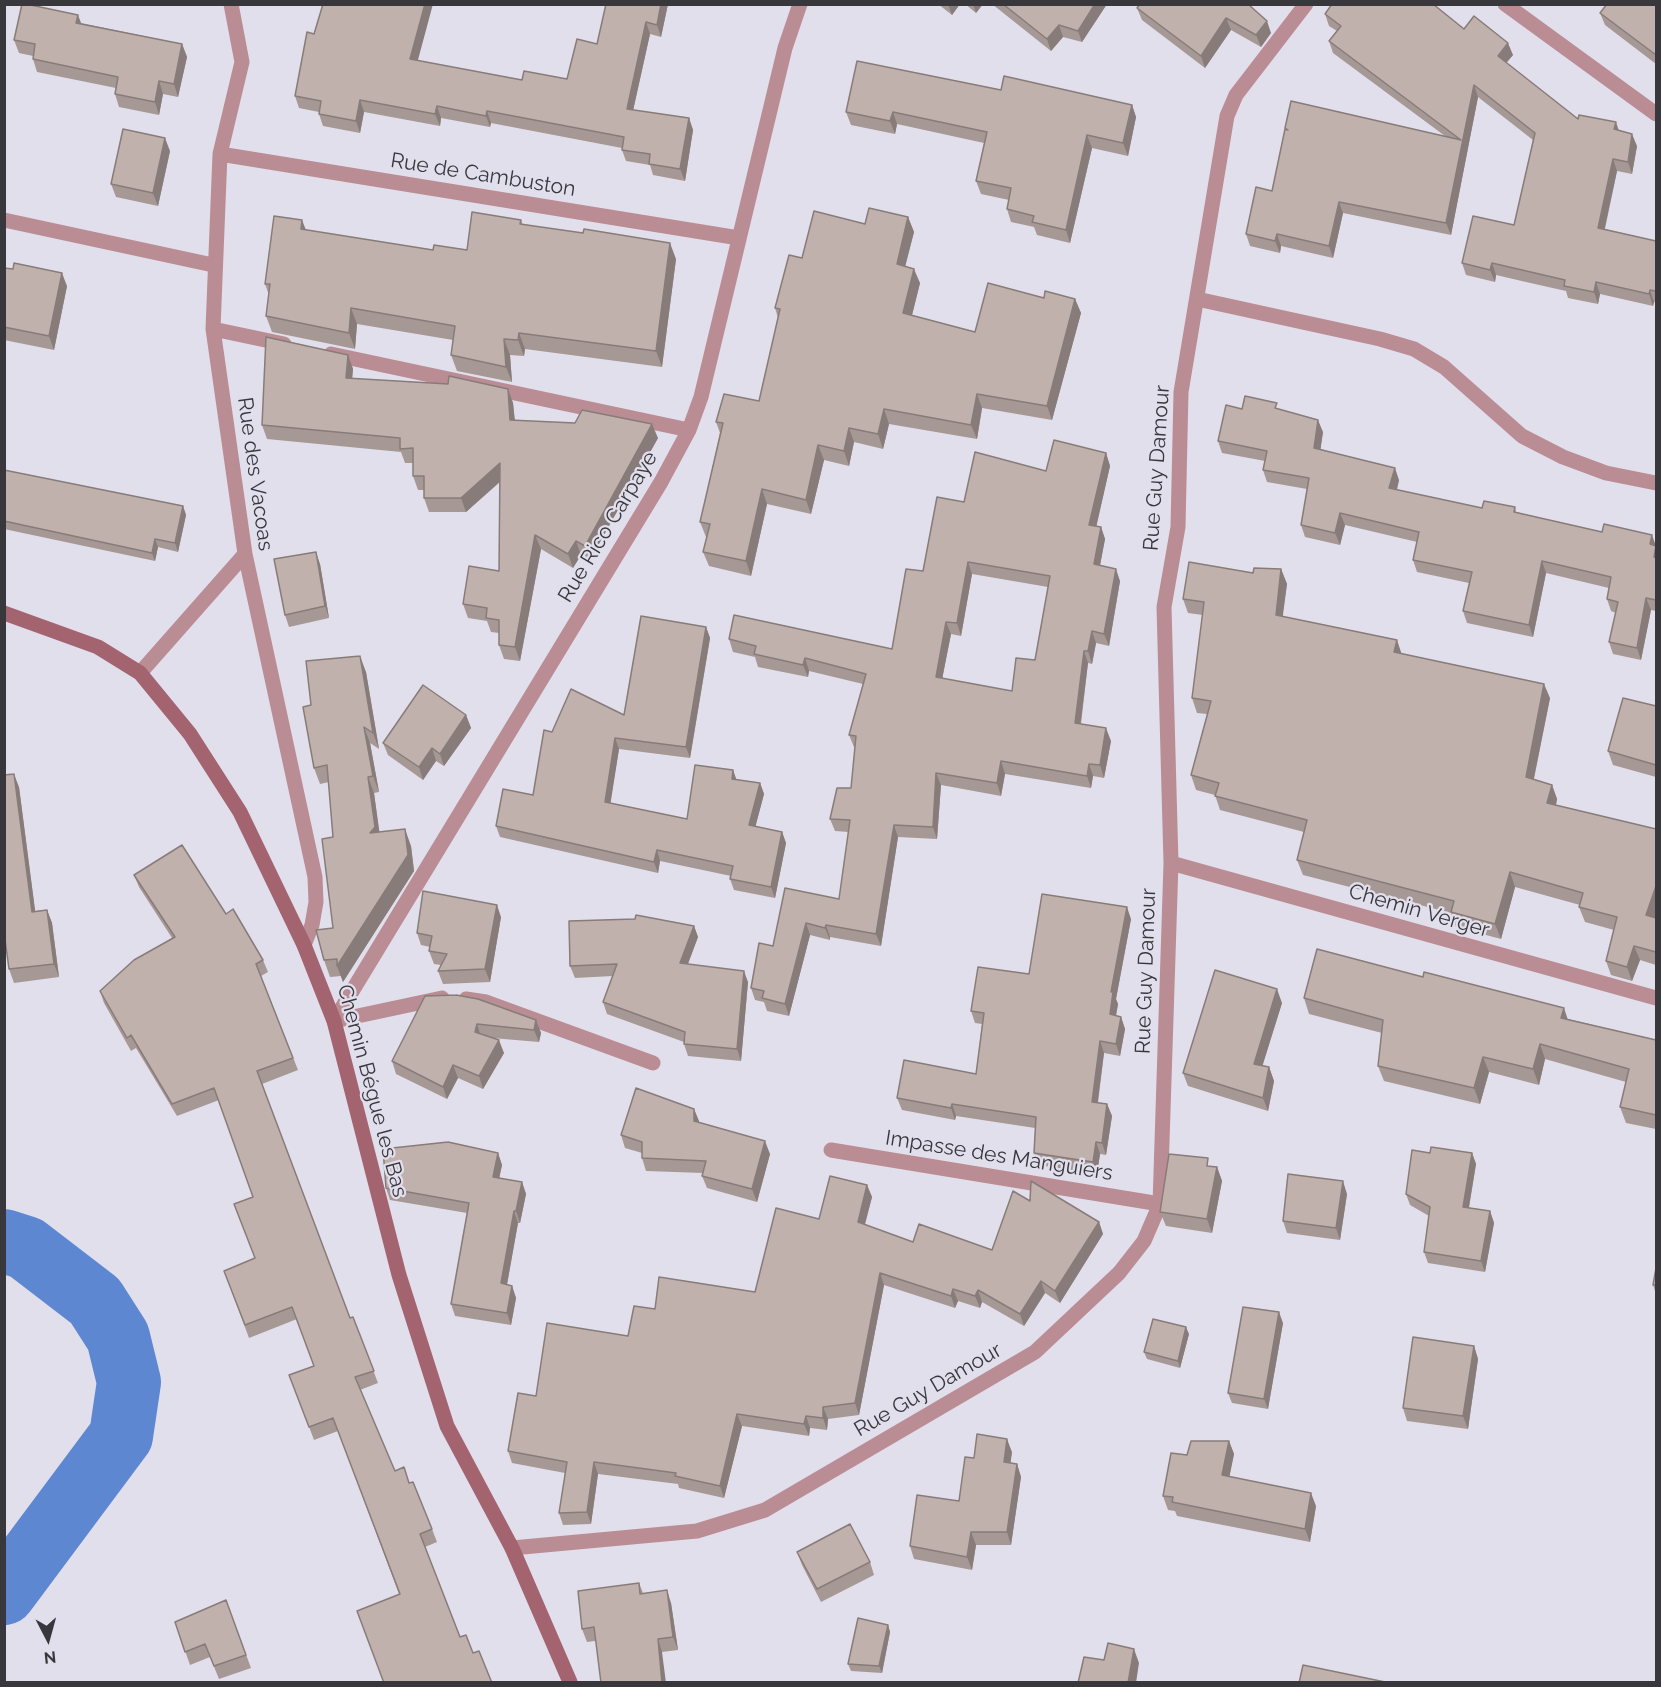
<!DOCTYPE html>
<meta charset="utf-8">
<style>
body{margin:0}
#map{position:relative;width:1661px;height:1687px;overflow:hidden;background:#e2dfed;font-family:Raleway,sans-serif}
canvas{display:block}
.frame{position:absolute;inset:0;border:6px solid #38373c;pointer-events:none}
.north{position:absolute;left:18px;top:1609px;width:60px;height:60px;-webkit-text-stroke:4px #e2dfed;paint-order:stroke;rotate:174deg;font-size:16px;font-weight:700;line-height:24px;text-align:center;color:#38373c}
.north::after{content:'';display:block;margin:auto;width:21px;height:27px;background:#38373c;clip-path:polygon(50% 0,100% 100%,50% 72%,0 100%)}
</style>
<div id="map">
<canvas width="1661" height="1687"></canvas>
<div class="frame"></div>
<div class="north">N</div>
</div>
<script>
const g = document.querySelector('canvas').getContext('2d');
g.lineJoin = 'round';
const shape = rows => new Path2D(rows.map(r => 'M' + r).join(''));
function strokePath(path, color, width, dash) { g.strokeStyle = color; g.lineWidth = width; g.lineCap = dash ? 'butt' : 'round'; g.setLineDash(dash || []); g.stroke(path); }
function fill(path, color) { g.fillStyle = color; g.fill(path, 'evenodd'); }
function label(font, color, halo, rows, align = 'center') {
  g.font = font + ' Raleway,sans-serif'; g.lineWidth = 4.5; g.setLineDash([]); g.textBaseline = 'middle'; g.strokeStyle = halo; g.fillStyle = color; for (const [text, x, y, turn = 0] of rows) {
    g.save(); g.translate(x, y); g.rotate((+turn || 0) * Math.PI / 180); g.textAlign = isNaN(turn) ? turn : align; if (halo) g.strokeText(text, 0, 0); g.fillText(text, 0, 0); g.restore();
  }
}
strokePath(shape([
 [4,1241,26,1248,95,1301,118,1337,129,1382,121,1436,4,1593]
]), '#5e87d2', 64);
strokePath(shape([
 [831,1150,1160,1204]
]), '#ba8d95', 15);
strokePath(shape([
 [231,4,242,62,220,154,213,329,245,554,315,877,316,902,312,925,304,945],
 [1505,4,1656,114],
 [220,154,739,238],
 [4,220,213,265],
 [1197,299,1380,339,1414,349,1444,367,1522,436,1563,457,1606,473,1656,483],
 [213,329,284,344],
 [331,354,689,430],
 [140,673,245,554],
 [1171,863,1656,998],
 [466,999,486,1002,653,1063],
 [334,1021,661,482,689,430,701,397,785,48,800,4],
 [334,1021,442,998],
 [512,1548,697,1531,765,1510,1035,1352,1119,1273,1144,1241,1160,1204,1171,863,1164,607,1178,527,1181,392,1227,116,1236,95,1306,4]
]), '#ba8d95', 15);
strokePath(shape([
 [4,613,98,647,140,673,190,734,240,812,304,945,334,1021,399,1275,447,1426,512,1548,570,1682]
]), '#a36470', 15);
fill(shape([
 [668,4,661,37,650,34,633,110,689,118,693,130,685,181,653,175,650,165,626,161,622,150,622,148,491,123,490,127,441,118,440,126,364,112,360,133,323,126,319,114,319,112,299,108,295,96,417,61,522,80,567,79,597,44],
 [938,4,960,4,952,15],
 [965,4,983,4,976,13],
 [992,4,1107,4,1082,42,1063,37,1051,51],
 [1248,4,1271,33,1261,47,1231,30,1205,68,1142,20,1137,8],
 [1330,4,1433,4,1464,29,1513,55,1506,63,1578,119,1619,130,1637,146,1632,174,1617,171,1605,229,1656,241,1656,302,1654,302,1653,306,1600,294,1598,304,1568,298,1566,291,1526,282,1496,275,1495,282,1466,275,1462,263,1514,225,1533,140,1478,97,1451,235,1343,213,1333,258,1281,246,1280,253,1250,246,1246,234,1272,191,1285,128,1445,136,1333,53,1329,41,1337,31,1329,26,1325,14,1331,6],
 [1656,4,1656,64,1605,25,1600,13],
 [81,23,182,44,187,57,178,97,163,94,159,115,119,107,115,94,116,88,37,72,33,59,33,56,19,53,14,40],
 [1001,90,1132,105,1136,117,1128,156,1092,148,1070,243,1037,235,1034,227,1011,222,1007,209,1009,200,981,194,976,181,984,143,897,124,895,134,851,125,846,112],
 [170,151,158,206,116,197,111,184],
 [908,217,914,232,905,266,920,283,912,315,975,332,1044,298,1075,299,1081,313,1052,420,982,408,977,439,889,424,883,449,854,442,849,466,824,460,811,514,767,504,751,576,709,566,703,552,707,537,706,537,700,522,720,433,716,422,759,401,778,318,775,308,865,224],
 [521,220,523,225,676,259,662,367,525,349,524,356,510,355,512,382,457,371,451,355,453,340,357,324,355,349,272,332,266,316,269,295,265,284,306,230,433,250,467,250],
 [4,268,67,286,54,350,4,340],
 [348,355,353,369,352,379,508,389,513,403,515,421,658,438,590,560,581,555,573,568,541,549,520,661,504,659,499,645,499,633,491,632,487,621,468,618,463,604,499,571,500,482,466,512,429,512,424,498,424,490,418,490,413,476,413,463,405,463,401,452,267,439,262,425],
 [1242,409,1279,409,1323,432,1320,450,1399,480,1397,490,1482,508,1515,507,1516,512,1656,546,1656,611,1651,610,1641,660,1613,654,1609,642,1616,613,1611,611,1607,599,1609,588,1546,573,1533,637,1467,623,1463,611,1469,583,1417,572,1413,560,1417,542,1345,525,1340,545,1305,537,1301,525,1307,489,1267,482,1263,470,1265,461,1222,453,1218,441],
 [1106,453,1110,466,1096,526,1101,527,1105,539,1100,565,1120,581,1109,646,1096,643,1092,664,1088,663,1081,724,1111,741,1104,778,1093,776,1091,788,1005,774,1001,796,941,785,937,839,898,837,881,946,830,937,830,940,810,935,789,1016,767,1011,764,1002,755,1000,751,988,773,946,839,899,849,832,835,831,830,819,851,788,855,747,854,747,849,735,863,684,809,671,808,677,758,667,755,657,733,652,729,639,892,649,923,571,964,502,1046,471],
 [972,574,1048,587,1035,660,1012,691,942,679,951,634,961,636],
 [4,470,183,506,186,515,178,552,158,547,155,561,4,529],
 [320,564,329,618,289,627,285,615],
 [1281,569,1287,584,1282,617,1550,698,1534,779,1552,785,1557,799,1556,805,1656,918,1656,965,1640,960,1632,981,1611,975,1606,961,1614,930,1585,922,1579,907,1580,905,1515,887,1501,939,1456,927,1451,913,1303,875,1297,860,1304,832,1220,810,1215,795,1196,790,1191,775,1207,714,1197,713,1192,698,1203,615,1188,613,1183,599,1253,573],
 [706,627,710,638,690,758,619,749,610,803,687,819,733,770,736,780,760,783,764,794,755,827,782,832,786,843,775,898,734,890,730,879,731,876,660,861,658,873,500,837,496,826,533,795,624,715],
 [366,672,379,749,370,743,379,792,374,793,379,832,411,846,414,871,343,982,341,976,330,977,324,960,333,928,333,837,329,782,320,784,314,768,311,705],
 [1656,706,1656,777,1613,765,1608,751],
 [466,715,471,728,444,766,436,761,423,780,388,755,383,743],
 [19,787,35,911,47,910,52,923,59,977,14,983,9,969],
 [134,875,226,914,263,960,268,972,261,976,298,1070,262,1084,350,1318,353,1317,378,1383,360,1390,395,1471,410,1483,432,1529,437,1542,425,1547,460,1637,473,1653,492,1683,399,1594,338,1431,314,1440,294,1387,314,1366,297,1319,249,1338,224,1271,255,1258,253,1197,219,1100,177,1116,136,1048,131,1051,104,1003,100,991,172,938,139,887],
 [501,917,490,982,443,984,438,971,441,965,434,964,429,951,430,947,421,945,417,933],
 [1131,919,1116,999,1118,1004,1116,1016,1121,1017,1125,1029,1120,1056,1104,1053,1098,1103,1107,1104,1112,1116,1106,1155,1100,1154,1097,1174,1038,1165,1034,1153,1035,1128,956,1116,955,1120,902,1110,897,1098,976,1074,982,1024,975,1023,971,1011,1029,974],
 [694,926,698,937,688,964,748,982,741,1061,688,1056,684,1044,684,1042,607,1014,603,1002,613,976,575,978,570,966],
 [425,996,536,1020,541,1033,539,1042,492,1038,504,1053,483,1089,458,1078,447,1099,396,1074,392,1061],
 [1304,998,1568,1019,1656,1040,1656,1129,1626,1123,1620,1107,1626,1082,1545,1059,1539,1085,1489,1072,1480,1104,1384,1081,1378,1066,1382,1033,1309,1014],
 [1282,1003,1262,1066,1269,1067,1274,1081,1268,1111,1188,1086,1183,1073],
 [694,1109,699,1122,770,1154,757,1202,707,1188,702,1176,703,1173,646,1171,642,1158,642,1153,625,1148,621,1135],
 [498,1153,502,1165,499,1178,522,1182,526,1194,520,1223,518,1223,507,1285,512,1286,516,1298,511,1325,455,1316,451,1304,467,1213,390,1200,386,1188],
 [1430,1153,1472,1153,1476,1164,1469,1208,1490,1211,1494,1223,1485,1272,1428,1263,1424,1252,1429,1216,1410,1205,1406,1194],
 [1211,1167,1217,1167,1222,1181,1212,1233,1166,1226,1160,1212],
 [867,1185,872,1197,865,1225,913,1242,992,1250,1030,1201,1099,1222,1103,1234,1060,1303,1045,1293,1024,1326,982,1302,980,1308,958,1301,955,1308,884,1285,859,1415,828,1419,827,1430,810,1428,809,1436,742,1426,724,1498,679,1488,678,1484,598,1474,591,1524,563,1525,559,1513,565,1473,512,1463,508,1451,536,1396,628,1336,655,1309,755,1292,819,1219],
 [1347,1194,1340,1240,1287,1233,1283,1221],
 [1656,1268,1656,1294,1653,1285],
 [1283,1323,1268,1409,1232,1403,1228,1393],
 [1189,1334,1180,1368,1147,1359,1144,1352],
 [1474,1346,1478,1359,1468,1429,1407,1421,1403,1408],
 [1229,1441,1234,1454,1229,1477,1316,1506,1310,1542,1177,1516,1175,1511,1168,1510,1163,1496,1187,1455],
 [1012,1452,1010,1463,1017,1464,1021,1477,1011,1545,976,1545,972,1570,914,1559,910,1546,959,1501,974,1458],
 [797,1552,870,1562,874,1575,821,1602,802,1565],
 [639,1583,643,1593,671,1603,678,1650,662,1652,595,1641,587,1642,582,1629],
 [226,1600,251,1668,219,1679,210,1657,190,1665,175,1622],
 [888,1625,890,1632,882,1673,851,1671,848,1664]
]), '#a69895');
fill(shape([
 [425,4,433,4,415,71,410,59],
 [661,4,668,4,661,37,657,25],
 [948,4,960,4,952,15],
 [973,4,983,4,976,13],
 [1095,4,1107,4,1082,42,1078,31],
 [78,15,83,28,76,23],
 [1226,18,1231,30,1205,68,1201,56],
 [1267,21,1271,33,1261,47,1256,35],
 [646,22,650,34,631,120,627,109],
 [1059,25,1063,37,1051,51,1047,39],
 [1508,43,1513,55,1502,68,1498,56],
 [182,44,187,57,178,97,174,84],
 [159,81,163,94,159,115,155,102],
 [1474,85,1478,97,1451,235,1446,223],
 [360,100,364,112,360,133,356,121],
 [1132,105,1136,117,1128,156,1123,143],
 [437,106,441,118,440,126,435,114],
 [487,111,491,123,490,127,486,116],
 [893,112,897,124,895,134,890,121],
 [689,118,693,130,685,181,680,169],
 [1616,122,1620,134,1614,129],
 [1632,134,1637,146,1632,174,1628,162],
 [1087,135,1092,148,1070,243,1066,230],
 [165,138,170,151,158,206,153,193],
 [1613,159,1617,171,1602,240,1598,228],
 [1339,202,1343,213,1333,258,1329,246],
 [908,217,914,232,902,279,897,264],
 [302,220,308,235,301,229],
 [1277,234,1281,246,1280,253,1275,241],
 [670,243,676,259,662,367,656,351],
 [1492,263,1496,275,1495,282,1490,270],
 [914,269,920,283,909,327,903,313],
 [62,273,67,286,54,350,49,336],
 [1596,282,1600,294,1598,304,1594,292],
 [1650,290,1654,302,1653,306,1649,294],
 [1075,299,1081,313,1052,420,1047,406],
 [351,308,357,324,355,349,349,333],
 [519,333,525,349,524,356,518,340],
 [504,339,510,355,512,382,506,367],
 [348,355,353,369,351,392,346,378],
 [508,389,513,403,516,434,510,420],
 [977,394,982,408,977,439,971,425],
 [884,409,889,424,883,449,878,434],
 [1318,420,1323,432,1319,460,1314,448],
 [652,424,658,438,590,560,585,546],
 [849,428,854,442,849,466,844,451],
 [818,445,824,460,811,514,806,500],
 [1106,453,1110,466,1094,537,1089,525],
 [500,463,505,477,466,512,461,498],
 [1395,468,1399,480,1394,500,1389,488],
 [762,489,767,504,751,576,746,561],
 [183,506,186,515,178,552,175,543],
 [1340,513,1345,525,1340,545,1335,533],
 [1101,527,1105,539,1098,576,1094,564],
 [535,535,541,549,520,661,515,647],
 [1652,535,1656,546,1656,565,1650,544],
 [155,539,158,547,155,561,152,553],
 [576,541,581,555,573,568,568,554],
 [316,552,320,564,329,618,325,606],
 [1542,561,1546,573,1533,637,1529,625],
 [968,562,972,574,961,636,957,623],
 [1116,569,1120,581,1109,646,1104,634],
 [1281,569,1287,584,1281,630,1276,615],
 [1646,598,1651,610,1641,660,1637,648],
 [946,622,951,634,940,690,936,677],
 [706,627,710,638,690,758,686,747],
 [1092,631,1096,643,1092,664,1088,651],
 [1397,640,1402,655,1394,652],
 [1084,651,1088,663,1079,735,1075,723],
 [360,656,366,672,379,749,373,733],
 [805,658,809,671,808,677,803,665],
 [1544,684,1550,698,1531,792,1526,777],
 [466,715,471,728,444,766,440,754],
 [364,727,370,743,379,792,373,776],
 [1106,728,1111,741,1104,778,1100,765],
 [615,738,619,749,609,813,605,802],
 [432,748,436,761,423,780,419,767],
 [1001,761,1005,774,1001,796,997,783],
 [1089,764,1093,776,1091,788,1087,776],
 [733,770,737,781,732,779],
 [936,773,941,785,937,839,933,827],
 [14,774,19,787,37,925,32,912],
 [368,777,374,793,381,843,370,833],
 [760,783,764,794,753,836,749,825],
 [1552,785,1557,799,1553,818,1547,803],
 [894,825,898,837,881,946,876,934],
 [405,829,411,846,414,871,343,982,337,966],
 [782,832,786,843,775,898,771,887],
 [657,850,660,861,658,873,654,862],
 [1510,872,1515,887,1501,939,1495,924],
 [1656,886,1656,915,1651,929,1646,915],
 [497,905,501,917,490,982,485,969],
 [1127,907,1131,919,1116,999,1118,1004,1114,1026,1110,1014,1111,992],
 [47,910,52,923,59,977,54,964],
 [806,923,810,935,789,1016,785,1004],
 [826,925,830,937,830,940,825,928],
 [694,926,698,937,684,974,680,963],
 [1634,946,1640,960,1632,981,1627,967],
 [744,971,748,982,741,1061,737,1049],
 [1277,989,1282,1003,1259,1077,1254,1064],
 [1564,1008,1569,1023,1561,1018],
 [1121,1017,1125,1029,1120,1056,1116,1044],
 [536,1020,541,1033,539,1042,534,1030],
 [477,1024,481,1037,475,1032],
 [499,1040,504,1053,483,1089,479,1076],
 [1100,1041,1104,1053,1096,1114,1092,1102],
 [1540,1044,1545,1059,1539,1085,1533,1069],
 [1483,1057,1489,1072,1480,1104,1474,1088],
 [453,1065,458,1078,447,1099,443,1087],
 [1269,1067,1274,1081,1268,1111,1263,1098],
 [952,1104,956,1116,955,1120,951,1108],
 [1107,1104,1112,1116,1106,1155,1102,1143],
 [694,1109,699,1121,698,1134,694,1121],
 [765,1141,770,1154,757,1202,752,1189],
 [1096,1142,1100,1154,1097,1174,1093,1162],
 [498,1153,502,1165,497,1189,493,1177],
 [1472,1153,1476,1164,1467,1218,1463,1207],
 [1217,1167,1222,1181,1212,1233,1207,1219],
 [1343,1181,1347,1194,1340,1240,1336,1228],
 [522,1182,526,1194,520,1223,516,1211],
 [867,1185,872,1197,862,1234,858,1222],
 [514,1211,518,1223,505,1295,501,1283],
 [1490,1211,1494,1223,1485,1272,1481,1261],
 [1099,1222,1103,1234,1060,1303,1055,1291],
 [880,1273,884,1285,859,1415,855,1403],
 [1041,1281,1045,1293,1024,1326,1020,1314],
 [512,1286,516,1298,511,1325,507,1313],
 [953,1289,958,1301,955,1308,951,1296],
 [978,1290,982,1302,980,1308,975,1296],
 [1279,1312,1283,1323,1268,1409,1264,1399],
 [1186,1327,1189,1334,1180,1368,1178,1361],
 [1474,1346,1478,1359,1468,1429,1463,1416],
 [823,1407,828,1419,827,1430,823,1418],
 [737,1414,742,1426,724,1498,720,1486],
 [806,1416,810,1428,809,1436,804,1424],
 [1007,1439,1012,1452,1009,1475,1004,1462],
 [1229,1441,1234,1454,1227,1489,1222,1475],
 [594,1462,598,1474,591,1524,587,1512],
 [1017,1464,1021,1477,1011,1545,1007,1532],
 [1311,1493,1316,1506,1310,1542,1305,1529],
 [971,1532,976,1545,972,1570,967,1557],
 [667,1590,671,1603,678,1650,673,1637],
 [888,1625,890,1632,882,1673,879,1666],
 [658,1639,662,1652,666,1683,662,1683],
 [1134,1649,1139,1663,1136,1683,1128,1683]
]), '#877c79');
const building = shape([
 [22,4,26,4,78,15,76,23,182,44,174,84,159,81,155,102,115,94,118,77,33,59,35,44,14,40,22,4],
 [323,4,425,4,410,59,522,80,524,71,567,79,577,39,597,44,606,4,661,4,657,25,646,22,627,109,689,118,680,169,649,164,650,154,622,150,624,137,487,111,486,116,437,106,435,114,360,100,356,121,319,114,321,101,295,96,307,32,314,34,323,4],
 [1003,4,1095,4,1078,31,1059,25,1047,39,1003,4],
 [1140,4,1248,4,1267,21,1256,35,1226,18,1201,56,1137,8,1140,4],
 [1332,4,1433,4,1464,29,1474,16,1508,43,1498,56,1578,119,1579,115,1616,122,1614,129,1632,134,1628,162,1613,159,1598,228,1656,241,1656,291,1650,290,1649,294,1596,282,1594,292,1564,286,1565,280,1522,270,1492,263,1490,270,1462,263,1473,216,1514,225,1535,133,1474,85,1446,223,1339,202,1329,246,1277,234,1275,241,1246,234,1256,187,1272,191,1285,129,1288,130,1285,128,1291,101,1461,140,1329,41,1341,26,1325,14,1332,4],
 [1607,4,1656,4,1656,55,1600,13,1607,4],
 [857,61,1001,90,1004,76,1132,105,1123,143,1087,135,1066,230,1032,222,1034,216,1007,209,1011,188,976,181,987,132,893,112,890,121,846,112,857,61],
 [123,129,165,138,153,193,111,184,123,129],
 [869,208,908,217,897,264,914,269,903,313,975,332,988,283,1044,298,1045,291,1075,299,1047,406,977,394,971,425,884,409,878,434,849,428,844,451,818,445,806,500,762,489,746,561,703,552,710,524,700,522,723,423,716,422,724,394,759,401,780,309,775,308,789,255,802,258,814,211,865,224,869,208],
 [472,212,521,220,520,224,583,233,584,229,670,243,656,351,519,333,518,340,504,339,506,367,451,355,455,326,351,308,349,333,266,316,270,284,265,284,274,216,302,220,301,229,433,250,434,245,467,250,472,212],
 [14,263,62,273,49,336,4,327,4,268,13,269,14,263],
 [266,337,348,355,346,378,448,384,449,376,508,389,510,420,575,423,582,410,652,424,585,546,576,541,568,554,535,535,515,647,499,645,499,620,486,618,487,608,463,604,469,566,499,571,500,463,461,498,424,498,424,476,413,476,413,448,400,449,400,438,262,425,266,337],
 [1245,396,1277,403,1275,408,1318,420,1314,448,1395,468,1389,488,1482,508,1484,501,1515,507,1514,512,1602,532,1604,524,1652,535,1650,544,1656,546,1654,557,1656,558,1656,600,1646,598,1637,648,1609,642,1618,602,1607,599,1611,577,1542,561,1529,625,1463,611,1472,572,1413,560,1419,532,1340,513,1335,533,1301,525,1309,478,1263,470,1267,451,1218,441,1226,405,1242,409,1245,396],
 [1054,440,1106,453,1089,525,1101,527,1094,564,1116,569,1104,634,1092,631,1088,651,1084,651,1075,723,1106,728,1100,765,1089,764,1087,776,1001,761,997,783,936,773,933,827,894,825,876,934,826,925,825,928,806,923,785,1004,762,998,764,991,751,988,759,943,773,946,785,888,839,899,850,820,830,819,837,788,851,788,856,736,849,735,866,674,805,658,803,665,754,654,756,646,729,639,734,615,892,649,906,569,923,571,937,497,964,502,975,452,1046,471,1054,440],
 [968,562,1050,576,1035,660,1016,658,1012,691,936,677,946,622,957,623,968,562],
 [4,470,183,506,175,543,155,539,152,553,4,521,4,470],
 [316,552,325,606,285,615,274,559,316,552],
 [1189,562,1253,573,1254,568,1281,569,1276,615,1397,640,1394,652,1544,684,1526,777,1552,785,1547,803,1656,829,1656,886,1646,915,1656,918,1656,952,1634,946,1627,967,1606,961,1617,917,1579,907,1583,893,1510,872,1495,924,1451,912,1454,901,1297,860,1307,820,1215,796,1219,783,1191,775,1211,701,1192,698,1204,602,1183,599,1189,562],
 [641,616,706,627,686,747,615,738,605,802,687,819,695,765,733,770,732,779,760,783,749,825,782,832,771,887,730,879,733,866,657,850,654,862,496,826,503,789,533,795,544,730,552,732,571,689,624,715,641,616],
 [360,656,373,733,364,727,373,776,368,777,375,827,370,833,405,829,408,855,337,966,337,959,324,960,316,930,333,928,322,839,333,837,327,765,314,768,303,707,311,705,306,661,360,656],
 [423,685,466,715,440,754,432,748,419,767,383,743,423,685],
 [1623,698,1656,706,1656,765,1608,751,1623,698],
 [14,774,32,912,47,910,54,964,9,969,4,932,4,775,14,774],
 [182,845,226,914,233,909,263,960,256,964,293,1058,257,1071,350,1318,353,1317,374,1371,355,1377,395,1471,404,1467,409,1483,413,1482,432,1529,420,1534,460,1637,466,1635,473,1653,479,1651,492,1683,384,1683,357,1611,400,1594,333,1418,309,1427,289,1375,314,1366,292,1307,245,1325,224,1271,255,1258,234,1204,253,1197,214,1088,172,1104,131,1035,127,1038,100,991,134,960,175,937,134,875,182,845],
 [423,891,497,905,485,969,438,971,447,954,429,951,432,936,417,933,423,891],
 [1042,894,1127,907,1111,992,1113,992,1110,1014,1121,1017,1116,1044,1100,1041,1092,1102,1107,1104,1102,1143,1096,1142,1093,1162,1034,1153,1036,1117,952,1104,951,1108,897,1098,904,1060,976,1074,984,1013,971,1011,978,967,1029,974,1042,894],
 [636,915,694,926,680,963,744,971,737,1049,684,1044,685,1032,603,1002,617,964,570,966,569,921,635,919,636,915],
 [1317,949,1423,977,1424,972,1564,1008,1561,1018,1656,1040,1656,1115,1620,1107,1629,1069,1540,1044,1533,1069,1483,1057,1474,1088,1378,1066,1383,1020,1304,998,1317,949],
 [1215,970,1277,989,1254,1064,1269,1067,1263,1098,1183,1073,1215,970],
 [456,995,478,999,536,1020,534,1030,477,1024,475,1032,499,1040,479,1076,453,1065,443,1087,392,1061,425,996,456,995],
 [636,1088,694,1109,694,1121,765,1141,752,1189,702,1176,706,1161,642,1158,642,1142,621,1135,636,1088],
 [448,1142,498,1153,493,1177,522,1182,516,1211,514,1211,501,1283,512,1286,507,1313,451,1304,469,1203,386,1188,383,1149,448,1142],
 [1431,1147,1472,1153,1463,1207,1490,1211,1481,1261,1424,1252,1430,1207,1406,1194,1412,1150,1430,1153,1431,1147],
 [1169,1154,1208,1158,1207,1166,1217,1167,1207,1219,1160,1212,1169,1154],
 [1288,1174,1343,1181,1336,1228,1283,1221,1288,1174],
 [830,1176,867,1185,858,1222,913,1242,919,1224,992,1250,1013,1191,1030,1201,1031,1181,1099,1222,1055,1291,1041,1281,1020,1314,978,1290,975,1296,953,1289,951,1296,880,1273,855,1403,823,1407,823,1418,806,1416,804,1424,737,1414,720,1486,675,1476,676,1473,594,1462,587,1512,559,1513,567,1462,508,1451,518,1393,536,1396,547,1323,628,1336,634,1306,655,1309,659,1277,755,1292,776,1208,819,1219,830,1176],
 [1656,1268,1656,1285,1653,1285,1656,1268],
 [1243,1307,1279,1312,1264,1399,1228,1393,1243,1307],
 [1153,1319,1186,1327,1178,1361,1144,1352,1153,1319],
 [1413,1337,1474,1346,1463,1416,1403,1408,1413,1337],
 [977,1434,1007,1439,1004,1462,1017,1464,1007,1532,971,1532,967,1557,910,1546,917,1495,959,1501,965,1457,974,1458,977,1434],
 [1191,1441,1229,1441,1222,1475,1311,1493,1305,1529,1172,1502,1173,1497,1163,1496,1171,1453,1187,1455,1191,1441],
 [850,1524,870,1562,817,1589,797,1552,850,1524],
 [639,1583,640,1594,667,1590,673,1637,658,1639,662,1683,601,1683,594,1627,582,1629,578,1591,639,1583],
 [226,1600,246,1655,214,1666,205,1644,185,1652,175,1622,226,1600],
 [858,1618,888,1625,879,1666,848,1664,858,1618],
 [1108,1643,1134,1649,1128,1683,1078,1683,1084,1657,1104,1660,1108,1643],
 [1303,1665,1390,1683,1299,1683,1303,1665]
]);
fill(building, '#c1b1ad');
strokePath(building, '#877c79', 1.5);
label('21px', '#38373c', '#e2dfed', [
 ["Rue de Cambuston",483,175,9],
 ["Rue Guy Damour",1157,468,-86],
 ["Rue des Vacoas",255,474,82],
 ["Rue Rico Carpaye",608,527,-59],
 ["Chemin Verger",1419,911,16],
 ["Rue Guy Damour",1146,971,-88],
 ["Chemin Bégue les Bas",372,1091,75],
 ["Impasse des Manguiers",999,1156,9],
 ["Rue Guy Damour",928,1390,-30]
]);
</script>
